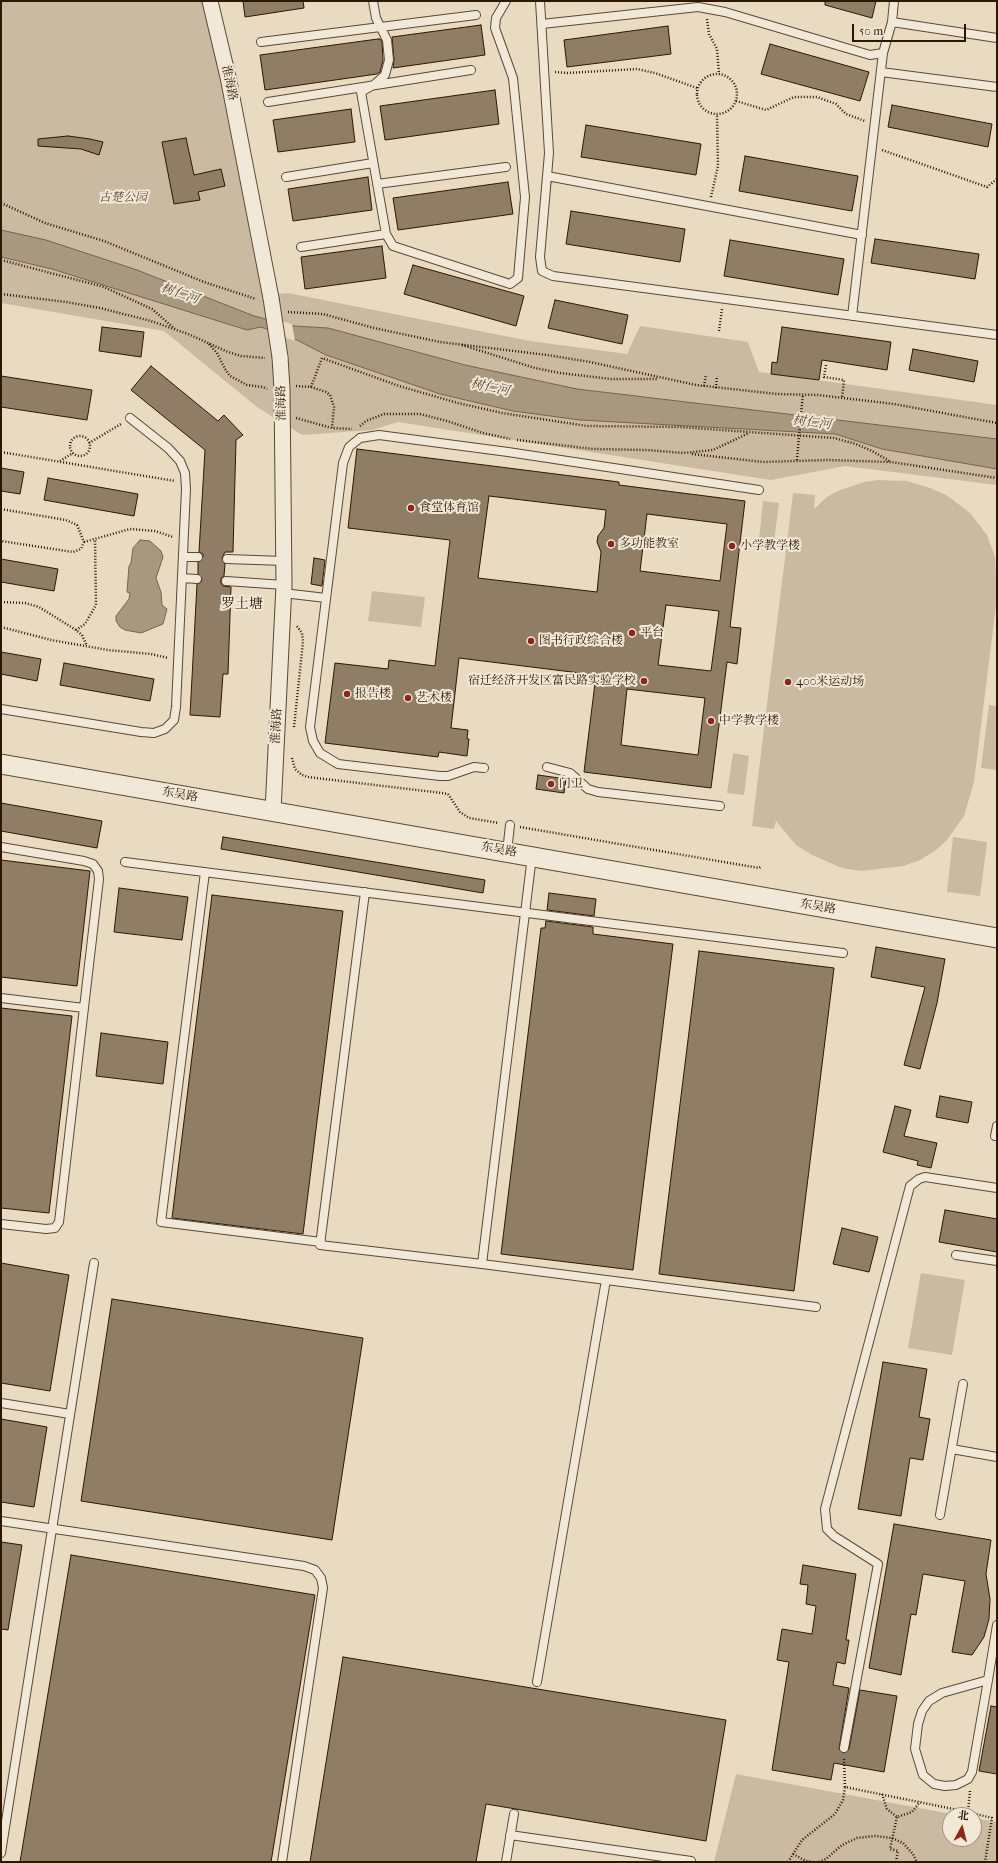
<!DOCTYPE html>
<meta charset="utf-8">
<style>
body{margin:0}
#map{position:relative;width:998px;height:1863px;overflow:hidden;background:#e9dbc2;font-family:"IM FELL French Canon","Noto Serif SC",serif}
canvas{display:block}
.frame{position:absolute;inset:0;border:2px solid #2e1700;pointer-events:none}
.north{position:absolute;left:942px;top:1807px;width:40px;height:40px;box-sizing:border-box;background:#f1e8d7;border:1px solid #a39481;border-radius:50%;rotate:7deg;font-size:11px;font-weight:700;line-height:16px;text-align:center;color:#2e1700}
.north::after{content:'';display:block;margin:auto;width:14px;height:18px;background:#8f2418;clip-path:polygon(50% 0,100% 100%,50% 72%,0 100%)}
.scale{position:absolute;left:852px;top:24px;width:114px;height:18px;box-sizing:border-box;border:2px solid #2e1700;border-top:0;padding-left:5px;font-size:12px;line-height:14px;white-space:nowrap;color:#2e1700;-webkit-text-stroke:3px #f1e8d7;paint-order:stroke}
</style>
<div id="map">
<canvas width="998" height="1863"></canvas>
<div class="frame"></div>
<div class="north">北</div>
<div class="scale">50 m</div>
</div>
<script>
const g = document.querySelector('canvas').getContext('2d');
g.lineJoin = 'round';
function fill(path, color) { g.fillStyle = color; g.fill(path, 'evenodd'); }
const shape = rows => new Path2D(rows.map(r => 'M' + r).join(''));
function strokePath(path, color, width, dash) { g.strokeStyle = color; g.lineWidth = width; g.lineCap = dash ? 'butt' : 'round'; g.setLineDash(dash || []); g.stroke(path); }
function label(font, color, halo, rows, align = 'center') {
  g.font = font + ' "IM FELL French Canon","Noto Serif SC",serif'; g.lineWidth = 4; g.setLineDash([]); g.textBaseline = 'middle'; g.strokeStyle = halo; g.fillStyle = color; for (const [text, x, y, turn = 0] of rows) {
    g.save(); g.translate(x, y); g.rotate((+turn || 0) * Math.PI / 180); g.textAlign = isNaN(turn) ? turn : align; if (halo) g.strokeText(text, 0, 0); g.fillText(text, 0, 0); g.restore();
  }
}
fill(shape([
 [1,1,204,1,228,97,265,295,288,293,530,341,627,354,640,326,748,342,759,372,997,405,997,485,845,466,771,480,398,422,372,430,302,435,257,407,164,331,1,303],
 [878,480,907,481,930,488,948,496,970,513,987,535,995,557,997,597,974,782,964,816,947,840,936,850,920,860,903,866,861,871,842,868,812,855,796,845,776,821,774,829,752,826,793,493,815,495,814,509,827,497,838,491,864,482],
 [763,501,779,503,774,542,759,540],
 [372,591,425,597,421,627,368,621],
 [989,705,997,706,997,770,981,768],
 [733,753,749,756,744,795,727,793],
 [953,837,987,842,980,896,947,892],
 [921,1273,965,1280,952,1355,908,1348],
 [736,1774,957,1815,950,1815,950,1839,974,1839,974,1818,997,1822,997,1862,714,1862]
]), '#c9baa1');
const water = shape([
 [1,230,46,240,137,270,254,316,294,326,328,328,465,365,577,389,997,439,997,469,882,449,835,434,580,420,513,411,440,394,326,355,297,340,261,327,247,330,52,269,1,257,1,230],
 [140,540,150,541,161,551,163,557,156,578,161,592,162,605,167,609,163,624,141,633,125,630,120,627,116,621,116,616,129,599,130,593,127,592,129,566,131,563,133,548,140,540]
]);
fill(water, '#a99880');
strokePath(water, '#78644d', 1);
fill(shape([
 [268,317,292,324,295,341,271,333]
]), '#e9dbc2');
const building = shape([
 [243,1,303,1,304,8,245,17,243,1],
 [825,1,876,1,872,18,825,5,825,1],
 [481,25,485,55,393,68,394,60,392,37,481,25],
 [668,26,671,54,567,67,564,40,668,26],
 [378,39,380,39,382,42,383,60,380,72,377,74,265,90,260,55,378,39],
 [770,44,869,72,860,101,761,74,770,44],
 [495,90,499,124,385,140,380,106,495,90],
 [892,105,992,124,988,147,888,127,892,105],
 [351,109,355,142,278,152,273,120,351,109],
 [586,125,701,144,696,175,581,157,586,125],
 [68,136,90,139,103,142,99,155,81,149,38,146,38,139,68,136],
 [186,138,194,175,221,169,225,186,198,192,200,200,174,204,162,142,186,138],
 [745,156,858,176,852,211,739,191,745,156],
 [368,177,372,210,293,221,288,189,368,177],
 [508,182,513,214,398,230,393,198,508,182],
 [571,211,685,229,680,262,566,244,571,211],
 [875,239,979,254,975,279,871,263,875,239],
 [730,240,844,259,838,295,724,276,730,240],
 [382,246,386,278,305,289,301,257,382,246],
 [413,265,524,296,516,326,404,294,413,265],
 [555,300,628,315,622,344,548,328,555,300],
 [102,327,144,332,141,357,99,351,102,327],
 [782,327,891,342,887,370,822,360,819,380,771,374,772,362,777,363,782,327],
 [913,349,978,361,974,382,909,370,913,349],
 [151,366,218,421,224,415,243,435,236,440,233,552,225,552,222,558,225,564,224,576,221,578,221,583,223,586,231,587,228,674,223,674,220,717,190,715,197,584,201,582,202,579,198,574,198,562,203,557,203,554,199,552,205,450,131,390,151,366],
 [1,376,92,390,87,420,1,407,1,376],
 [357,449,619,482,619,485,745,501,730,627,741,628,737,664,727,662,711,788,584,772,596,675,459,658,451,728,468,730,467,739,469,739,467,756,439,752,438,757,325,743,335,663,388,669,389,660,435,666,450,540,348,528,357,449],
 [489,496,606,510,604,528,598,536,597,542,601,552,597,592,478,578,489,496],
 [647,514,727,524,720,581,640,571,647,514],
 [666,605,719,611,711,671,658,665,666,605],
 [627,689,705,698,698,755,621,745,627,689],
 [1,468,24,472,20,494,1,491,1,468],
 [48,478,138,494,134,516,44,500,48,478],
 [314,558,325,560,322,586,311,584,314,558],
 [1,559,58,569,54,591,1,582,1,559],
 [1,652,41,659,37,681,1,674,1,652],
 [64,663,154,679,150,701,60,685,64,663],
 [538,775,566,779,564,793,536,789,538,775],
 [1,803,102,821,97,848,1,831,1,803],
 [223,837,485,880,483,893,221,849,223,837],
 [1,860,90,871,77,986,1,977,1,860],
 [119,888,188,897,182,940,114,932,119,888],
 [549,893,596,899,594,916,547,910,549,893],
 [212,895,343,911,303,1234,172,1218,212,895],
 [546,921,593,927,593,934,673,944,633,1270,501,1254,541,928,545,928,546,921],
 [876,947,945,959,937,1003,920,1069,904,1065,925,987,871,977,876,947],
 [699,951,834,968,794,1291,659,1274,699,951],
 [1,1008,72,1016,49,1213,1,1208,1,1008],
 [101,1033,168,1042,163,1084,96,1076,101,1033],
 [940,1096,972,1102,968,1123,936,1117,940,1096],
 [895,1106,911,1110,904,1136,937,1143,931,1168,917,1165,918,1161,883,1152,895,1106],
 [945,1210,997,1219,997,1252,939,1242,945,1210],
 [842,1228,878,1237,869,1272,833,1264,842,1228],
 [1,1263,69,1275,50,1391,1,1383,1,1263],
 [112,1299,363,1338,332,1540,81,1501,112,1299],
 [883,1362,927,1369,919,1417,930,1419,923,1460,910,1458,901,1516,858,1509,883,1362],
 [1,1419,47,1427,34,1507,1,1502,1,1419],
 [894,1524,991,1540,986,1574,990,1599,989,1619,984,1637,972,1655,952,1652,965,1581,923,1574,916,1615,911,1614,901,1675,869,1668,894,1524],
 [1,1542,22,1545,8,1630,1,1629,1,1542],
 [71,1555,315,1595,271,1862,20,1862,71,1555],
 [803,1565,856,1574,846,1640,849,1640,845,1664,837,1662,833,1685,849,1688,839,1749,843,1753,849,1749,860,1690,897,1696,884,1772,834,1763,831,1780,772,1770,789,1662,777,1660,782,1629,812,1634,816,1606,806,1604,808,1585,800,1584,803,1565],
 [343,1657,726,1720,706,1841,486,1804,476,1862,310,1862,343,1657],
 [991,1706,997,1707,997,1774,979,1771,991,1706]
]);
fill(building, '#8f7d65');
strokePath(building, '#2e1700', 1);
const service = shape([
 [373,1,376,18,387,40,389,60,385,75,375,84,361,92,386,234,393,246,510,284,518,278,525,197,513,78,495,28,496,18,506,1],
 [540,1,549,153,540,257,542,271,553,276,997,335],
 [892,22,997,38],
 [542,24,698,7,725,12,870,55,883,53,892,22,894,1],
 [261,42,476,15],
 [881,72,997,87],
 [268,102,471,70],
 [547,176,862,235],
 [286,177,373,163],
 [377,184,506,167],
 [301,247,386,234],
 [852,316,883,53],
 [183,557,198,557],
 [227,559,284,561],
 [182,578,197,579],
 [226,581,284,585],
 [283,593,326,598],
 [1,709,141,732,154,733,165,729,174,720,176,707,186,489,185,473,180,461,168,448,130,418],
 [547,767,570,773,588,789,598,792,720,806],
 [484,768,474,767,448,776,440,776,338,764,320,753,313,741,310,727,343,463,349,447,360,438,379,435,508,452,759,490],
 [1,847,84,861,93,864,98,871,99,879,59,1222,55,1228,46,1229,1,1224],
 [507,852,510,825],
 [125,862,843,953],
 [205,872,161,1222,321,1242],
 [365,892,320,1245,482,1264,816,1307],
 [1,998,84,1008],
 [995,1136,997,1126],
 [956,1255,997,1261],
 [482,1264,532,856],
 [1,1403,70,1414],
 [952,1449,997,1457],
 [940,1515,963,1384],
 [1,1521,304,1566,315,1570,321,1578,323,1588,282,1862],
 [988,1680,942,1693,929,1701,922,1711,918,1724,915,1749,923,1775,934,1784,945,1786,956,1785,968,1779,972,1772,988,1680,997,1625],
 [537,1682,606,1280],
 [844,1748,878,1564,834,1536,827,1529,825,1509,910,1186,919,1179,925,1177,997,1188],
 [510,1835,691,1861],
 [1,1853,94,1263],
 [506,1862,514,1814]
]);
const minor = shape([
 [210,1,228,77,271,298],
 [273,811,284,585,282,389,280,357]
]);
const tertiary = shape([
 [1,764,997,938]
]);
strokePath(service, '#5d4830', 10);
strokePath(minor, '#5d4830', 17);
strokePath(tertiary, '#5d4830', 21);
strokePath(shape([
 [707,19,709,34,717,49,719,74],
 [555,72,567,73,637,69,655,73,697,88],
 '697 94a20 20 0 1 1 40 0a20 20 0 1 1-40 0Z',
 [736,101,766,110,794,97,817,97,836,104,846,114,865,121],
 [882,150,987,187,997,179],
 [711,197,718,166,717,114],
 [1,203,45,223,104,241,204,282,256,299],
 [1,260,104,287,152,309,175,329],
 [1,294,66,302,100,308,151,321,188,334,228,352,241,356,265,358],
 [288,312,323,314,374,328,440,342,547,355,590,362,696,385,777,394,818,395,894,404,997,423],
 [719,331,722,309],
 [209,344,217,353,225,369,230,376,247,385,263,387,267,389],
 [462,345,535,368,560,373,611,379,657,379],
 [826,365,824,377,844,380,842,398],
 [296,386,311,387,326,392,330,395,334,407,332,428],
 [704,386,706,375],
 [311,387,322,358,399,386,458,403,502,413,587,426,679,427,834,438,856,444,872,451,891,462],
 [716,388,717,376],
 [802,403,803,395],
 [296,418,332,428,352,429],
 [360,426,366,421,384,414,420,414,447,421,483,433,510,439],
 '70 446a10 10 0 1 1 20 0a10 10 0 1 1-20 0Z',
 [517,440,593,449,647,450,683,453,713,450,749,433],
 [89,443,121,424],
 [1,452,175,481],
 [692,454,763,462,828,460,891,462,997,478],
 [797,460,798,448],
 [60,461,73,453],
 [1,509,66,520,77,525,84,542,81,549,73,552,1,541],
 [84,542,130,529,155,531,173,537],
 [1,602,25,603,39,607,76,630,82,635,87,646],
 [1,627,51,640,108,650,151,654,168,658],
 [76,630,85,624,96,605,95,539],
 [294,727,303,642,302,633,296,625],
 [292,758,295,769,302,775,308,777,442,793,448,794,460,812,469,818,499,823],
 [520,827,759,868,762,866],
 [844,1759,845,1787,968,1812],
 [970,1791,968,1812,992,1818,985,1862],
 [882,1794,887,1809,897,1817,912,1812,920,1802],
 [793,1854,806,1861,813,1862],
 [788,1862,802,1840,835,1814,843,1800,845,1787],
 [819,1862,826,1859,842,1845,857,1838,875,1836,892,1838,903,1843,913,1854,917,1862],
 [896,1862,898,1851,890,1849,897,1817]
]), '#2e1700', 2.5, [1, 2]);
strokePath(service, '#f1e8d7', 8);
strokePath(minor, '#f1e8d7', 15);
strokePath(tertiary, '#f1e8d7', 19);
const minorBridge = shape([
 [271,298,280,357]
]);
strokePath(minorBridge, '#5d4830', 17, []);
strokePath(shape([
 [798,448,802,403]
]), '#2e1700', 2.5, [1, 2]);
strokePath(minorBridge, '#f1e8d7', 15);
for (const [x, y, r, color] of [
 [411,508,4,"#8f2418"],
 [611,544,4,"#8f2418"],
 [732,546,4,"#8f2418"],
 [632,633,4,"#8f2418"],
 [531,641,4,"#8f2418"],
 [644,681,4,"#8f2418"],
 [788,682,4,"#8f2418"],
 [347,694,4,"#8f2418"],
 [408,698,4,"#8f2418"],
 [711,721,4,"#8f2418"],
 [551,784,4,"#8f2418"]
]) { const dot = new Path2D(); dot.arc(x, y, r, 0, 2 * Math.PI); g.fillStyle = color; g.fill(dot); strokePath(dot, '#f1e8d7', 1.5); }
label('12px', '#2e1700', '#f1e8d7', [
 ["淮海路",229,83,78],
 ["淮海路",282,403,-91],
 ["淮海路",277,726,-87],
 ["东吴路",180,795,10],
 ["东吴路",499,850,10],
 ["东吴路",818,907,10]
]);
label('italic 12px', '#5c4830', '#f1e8d7', [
 ["古楚公园",123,198]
]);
label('12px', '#2e1700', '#f1e8d7', [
 ["食堂体育馆",419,508],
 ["多功能教室",619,544],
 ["小学教学楼",740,546],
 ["平台",640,633],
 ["图书行政综合楼",539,641],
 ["宿迁经济开发区富民路实验学校",636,681,"right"],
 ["400米运动场",796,682],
 ["报告楼",355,694],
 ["艺术楼",416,698],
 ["中学教学楼",719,721],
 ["门卫",559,784]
], 'left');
label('italic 13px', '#5f4b33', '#f1e8d7', [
 ["树仁河",180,294,19],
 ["树仁河",490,388,12],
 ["树仁河",812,423,7]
]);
label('14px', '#2e1700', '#f1e8d7', [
 ["罗土塘",242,605]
]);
</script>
